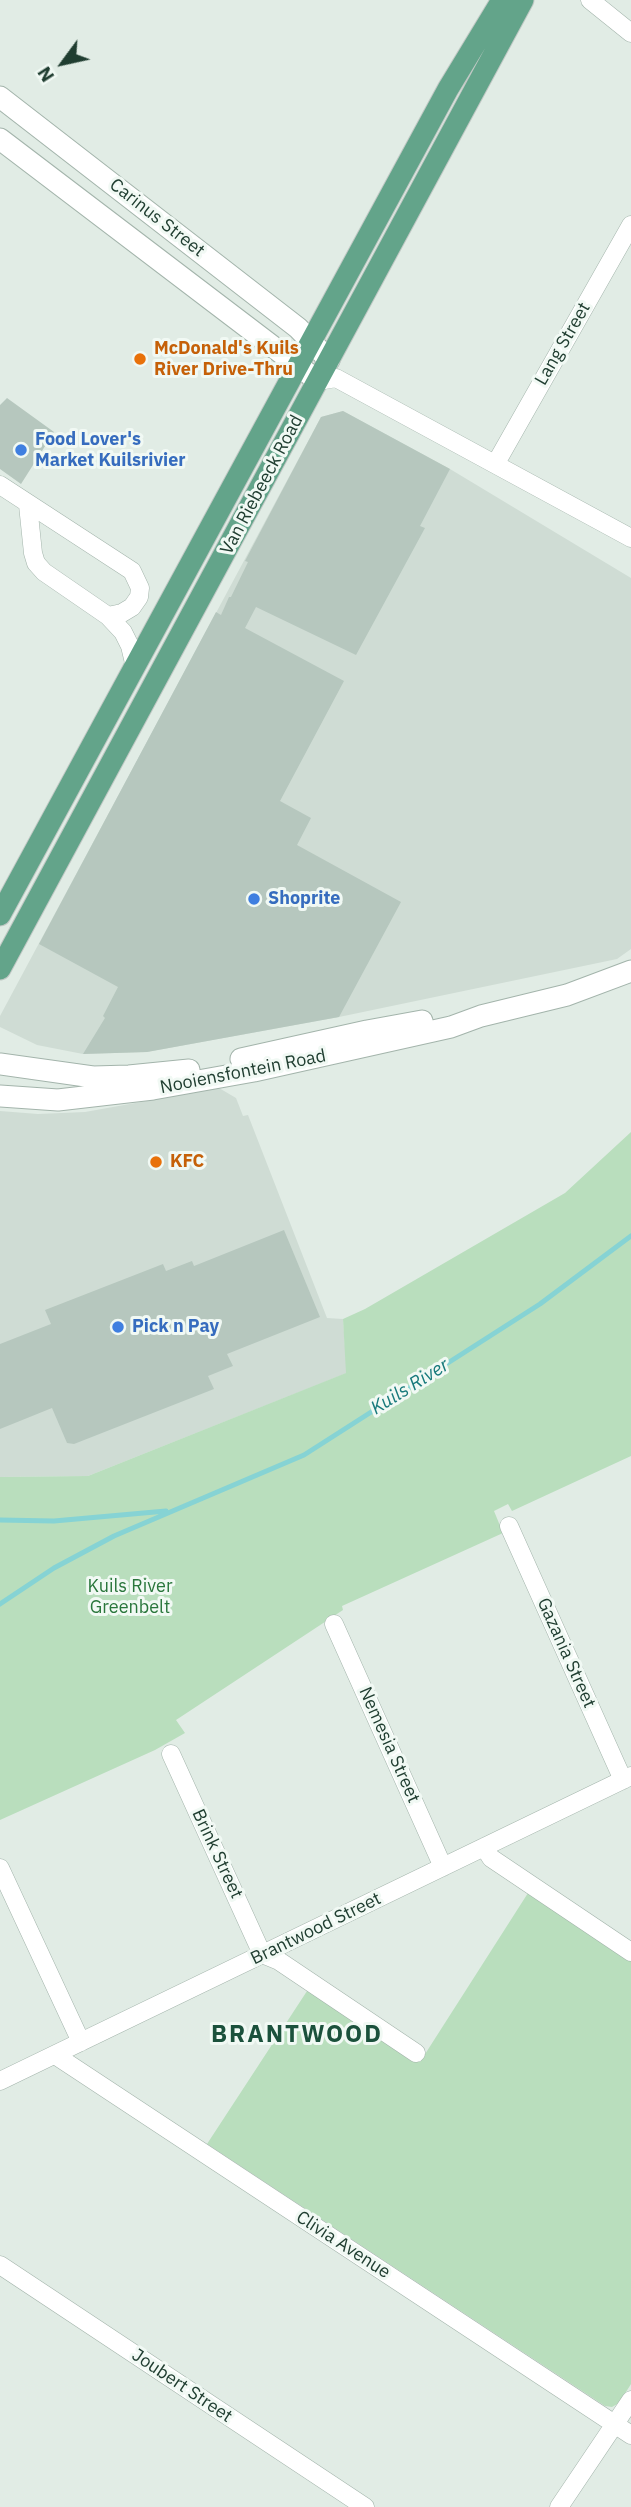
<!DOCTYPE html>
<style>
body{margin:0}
#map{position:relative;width:631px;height:2507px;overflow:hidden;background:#e1ece5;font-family:"IBM Plex Sans",sans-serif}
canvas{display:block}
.north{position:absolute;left:28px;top:28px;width:70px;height:70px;-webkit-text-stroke:5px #f1f9f4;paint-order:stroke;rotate:237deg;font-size:19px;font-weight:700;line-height:28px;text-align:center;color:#203e31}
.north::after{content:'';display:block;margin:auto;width:24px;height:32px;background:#203e31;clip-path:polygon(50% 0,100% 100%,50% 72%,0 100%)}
</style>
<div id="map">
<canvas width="631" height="2507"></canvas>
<div class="north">N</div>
</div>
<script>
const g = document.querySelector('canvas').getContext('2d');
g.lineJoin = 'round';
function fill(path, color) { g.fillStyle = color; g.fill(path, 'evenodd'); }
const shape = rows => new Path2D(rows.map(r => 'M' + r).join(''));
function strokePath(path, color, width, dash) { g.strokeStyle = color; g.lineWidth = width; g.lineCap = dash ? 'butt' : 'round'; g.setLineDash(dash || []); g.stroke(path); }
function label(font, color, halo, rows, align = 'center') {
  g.font = font + ' "IBM Plex Sans",sans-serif'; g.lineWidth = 6; g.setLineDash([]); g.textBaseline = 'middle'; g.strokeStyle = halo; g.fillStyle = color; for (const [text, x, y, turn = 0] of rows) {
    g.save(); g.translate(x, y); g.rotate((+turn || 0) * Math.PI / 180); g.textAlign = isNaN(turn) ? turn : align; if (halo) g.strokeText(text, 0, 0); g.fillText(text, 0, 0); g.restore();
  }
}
fill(shape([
 [343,411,450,469,631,578,631,949,617,959,339,1017,147,1052,83,1054,37,1045,0,1027,0,1016,321,417],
 [219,1088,236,1098,243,1116,248,1115,327,1318,343,1319,347,1373,88,1476,0,1477,0,1111,38,1114,85,1112]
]), '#cfdcd4');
fill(shape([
 [631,1132,631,1456,512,1511,508,1504,494,1511,503,1533,342,1606,343,1610,176,1720,185,1733,155,1750,0,1820,0,1477,88,1476,346,1373,343,1319,365,1309,565,1193],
 [528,1893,631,1961,631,2384,619,2403,612,2407,605,2406,207,2144,309,1988,420,2062]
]), '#b9debd');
strokePath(shape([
 [0,1520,54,1521,166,1511],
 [0,1604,54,1568,114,1536,304,1455,540,1304,631,1236]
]), '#86d3d4', 5);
fill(shape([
 [7,398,54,432,21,484,0,469,0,405],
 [343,411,450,469,420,526,425,528,356,655,256,607,245,628,344,681,280,801,311,818,297,845,401,902,339,1017,147,1052,83,1054,105,1018,103,1016,118,987,39,944,216,612,221,615,229,597,231,597,248,562,245,561,321,417],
 [284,1230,320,1317,227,1354,233,1366,208,1376,214,1389,74,1444,67,1443,52,1408,0,1429,0,1344,51,1324,45,1310,163,1264,166,1271,192,1261,194,1266]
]), '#b6c7be');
const minor = shape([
 [590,0,631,33],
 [318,381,336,378,631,538],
 [496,463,631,225],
 [0,485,132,571,140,588,139,597,132,607,122,613,108,616,44,572,36,563,33,553,28,505],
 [108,616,123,632,130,646,135,667],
 [509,1526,623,1780],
 [334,1624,443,1867],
 [171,1754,262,1954,279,1961,416,2053],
 [484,1847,491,1858,631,1952],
 [0,1868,81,2042],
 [55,2055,631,2435],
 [0,2081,631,1776],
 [0,2265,365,2507],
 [559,2507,631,2400]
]);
const tertiary = shape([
 [0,97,298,328,329,360],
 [0,139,318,381],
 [241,1059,367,1031,422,1021],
 [0,1064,93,1077,129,1076,189,1070],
 [0,1096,58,1100,153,1089,254,1071,451,1027,481,1016,567,995,631,971]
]);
const primary = shape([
 [0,915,448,89,502,0],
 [0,969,523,0]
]);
strokePath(minor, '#a3b4ab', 19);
strokePath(tertiary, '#a3b4ab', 23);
strokePath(primary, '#c1c9c5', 23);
strokePath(minor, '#fff', 18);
strokePath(tertiary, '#fff', 21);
strokePath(primary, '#63a48a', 21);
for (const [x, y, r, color] of [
 [140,359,7,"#e8710a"],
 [21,450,7,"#3f7fe0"],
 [254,899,7,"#3f7fe0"],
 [156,1162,7,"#e8710a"],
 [118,1327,7,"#3f7fe0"]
]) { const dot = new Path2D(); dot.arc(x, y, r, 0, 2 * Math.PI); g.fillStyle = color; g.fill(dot); strokePath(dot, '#f1f9f4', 2.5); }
label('18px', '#203e31', '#f1f9f4', [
 ["Carinus Street",157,218,38],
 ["Lang Street",563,344,-60],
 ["Van Riebeeck Road",262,485,-62],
 ["Nooiensfontein Road",243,1072,-11],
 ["Gazania Street",566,1653,66],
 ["Nemesia Street",389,1745,66],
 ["Brink Street",217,1854,65],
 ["Brantwood Street",316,1929,-26],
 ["Clivia Avenue",343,2245,33],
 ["Joubert Street",182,2386,34]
]);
label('bold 18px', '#c56008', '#f1f9f4', [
 ["McDonald's Kuils",154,349],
 ["River Drive-Thru",154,370],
 ["KFC",170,1162]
], 'left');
label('bold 18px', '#366cbe', '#f1f9f4', [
 ["Food Lover's",35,440],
 ["Market Kuilsrivier",35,461],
 ["Shoprite",268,899],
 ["Pick n Pay",132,1327]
], 'left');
label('18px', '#29763b', '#f1f9f4', [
 ["Kuils River",130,1587],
 ["Greenbelt",130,1608]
]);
label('italic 19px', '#187a7c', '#f1f9f4', [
 ["Kuils River",410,1387,-32]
]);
g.letterSpacing = '2px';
label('bold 24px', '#1b513c', '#f1f9f4', [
 ["BRANTWOOD",297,2035]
]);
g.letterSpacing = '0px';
</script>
